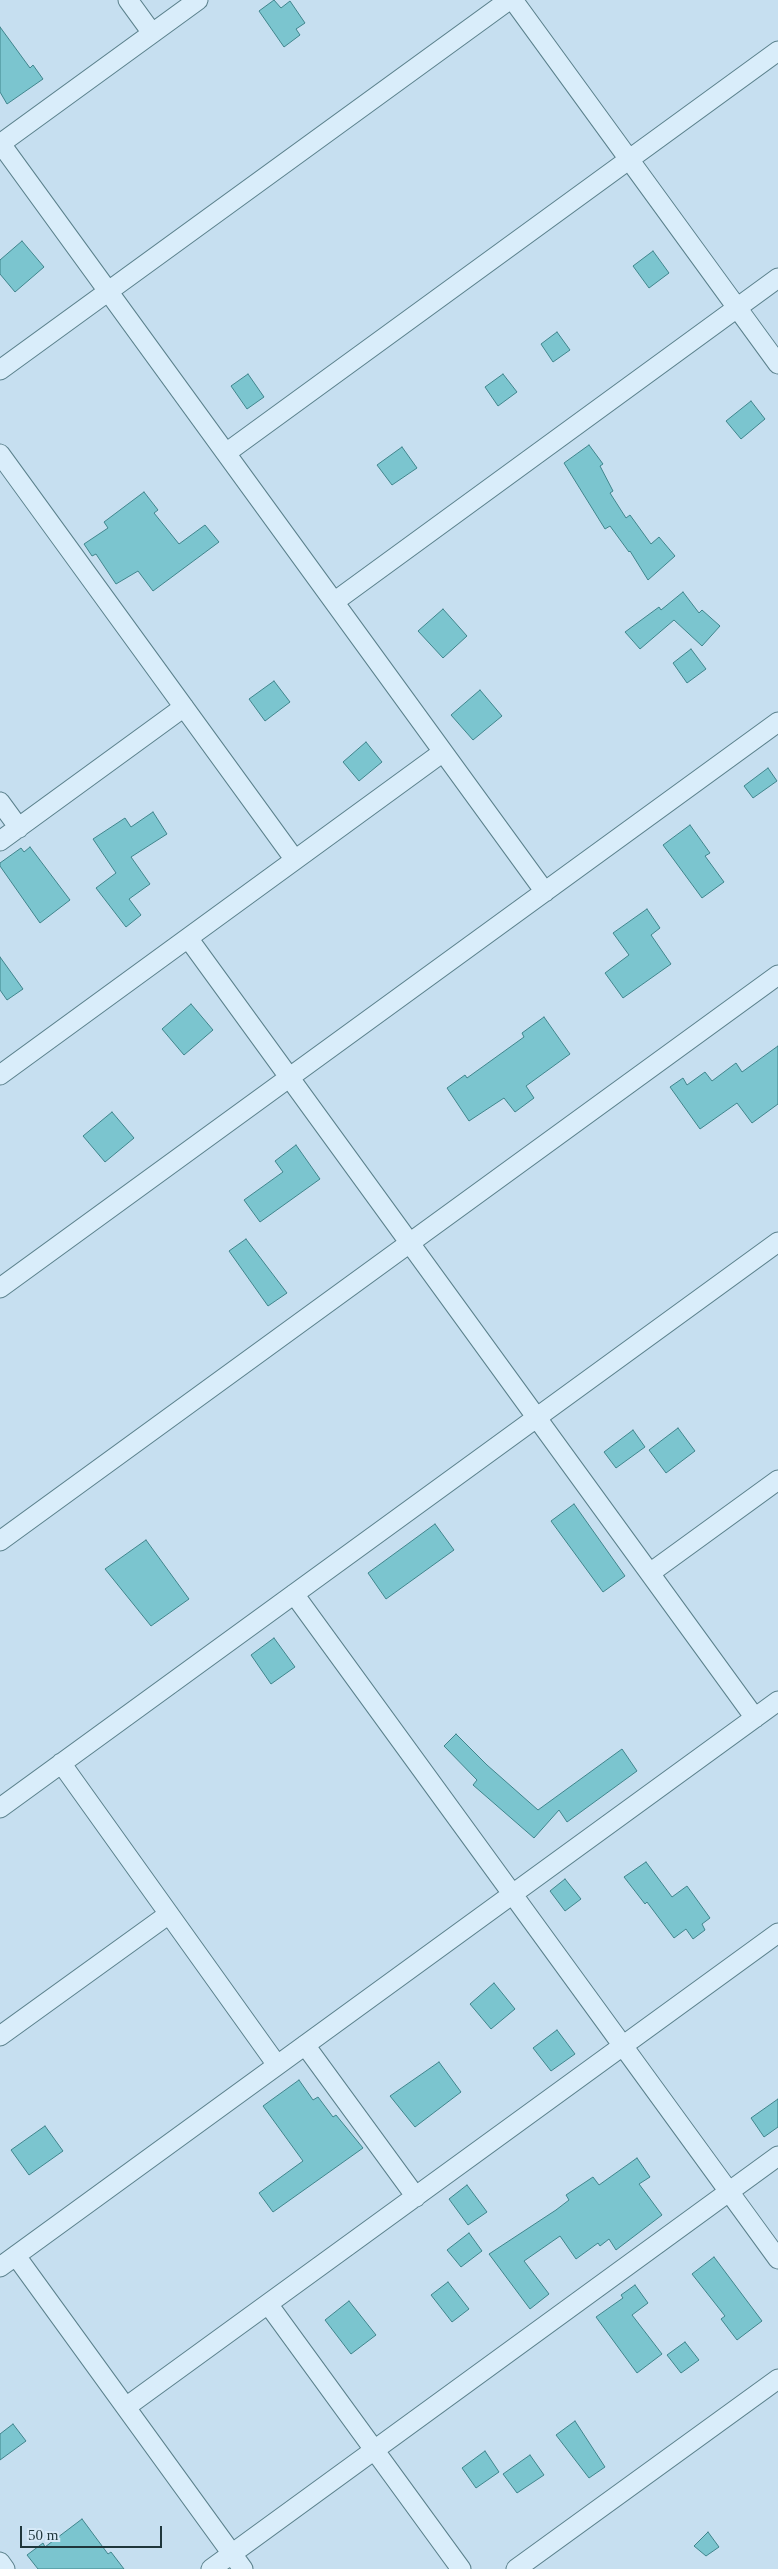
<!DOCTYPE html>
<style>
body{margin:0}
#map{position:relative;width:778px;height:2569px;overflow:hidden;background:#c6dff0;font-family:Georgia,serif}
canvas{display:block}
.scale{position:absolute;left:20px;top:2526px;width:142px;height:22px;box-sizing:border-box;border:2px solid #1f363b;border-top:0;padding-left:6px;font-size:15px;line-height:18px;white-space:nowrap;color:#1f363b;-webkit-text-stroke:4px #d6e9f7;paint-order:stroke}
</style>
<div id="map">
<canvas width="778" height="2569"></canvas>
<div class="scale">50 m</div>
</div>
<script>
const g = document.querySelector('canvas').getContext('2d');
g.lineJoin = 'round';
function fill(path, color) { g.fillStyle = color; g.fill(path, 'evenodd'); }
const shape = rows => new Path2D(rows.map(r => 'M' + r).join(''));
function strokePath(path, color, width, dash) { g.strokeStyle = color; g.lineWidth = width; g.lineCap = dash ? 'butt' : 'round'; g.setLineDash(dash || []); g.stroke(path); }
const building = shape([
 [274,0,281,8,290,1,305,23,296,29,300,35,284,47,259,11,274,0],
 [0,27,30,68,33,65,43,79,7,104,0,92,0,27],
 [22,241,44,267,15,292,0,274,0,260,22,241],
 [653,251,669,273,649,288,633,266,653,251],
 [557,332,570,350,553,362,541,344,557,332],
 [248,374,264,397,247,409,231,386,248,374],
 [503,374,517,392,498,406,485,387,503,374],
 [751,401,765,419,741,439,726,421,751,401],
 [589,445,603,464,600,466,613,491,610,493,626,518,630,515,651,544,659,537,675,556,648,580,630,551,629,552,610,526,605,529,564,463,589,445],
 [402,447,417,468,392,485,377,465,402,447],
 [144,492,158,510,154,513,179,544,205,525,219,542,153,591,138,571,116,584,96,554,92,556,84,544,108,528,104,522,144,492],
 [683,592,699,613,702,610,720,626,702,646,674,620,640,649,625,632,659,607,661,610,683,592],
 [443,609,467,636,443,658,418,631,443,609],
 [691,649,706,669,687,683,673,663,691,649],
 [274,681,290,702,265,721,249,699,274,681],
 [480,690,502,716,473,740,451,715,480,690],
 [366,742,382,762,359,781,343,762,366,742],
 [768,768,777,781,753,798,744,786,768,768],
 [153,812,167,834,131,857,150,884,129,899,141,915,126,927,96,888,116,873,93,839,125,818,131,827,153,812],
 [690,825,710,853,705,856,724,882,702,898,663,845,690,825],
 [30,847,70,900,40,923,0,866,0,863,21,848,24,852,30,847],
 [647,909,660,928,651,935,671,964,623,998,605,973,629,955,613,933,647,909],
 [0,957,23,989,7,1000,0,990,0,957],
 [191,1004,213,1030,184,1055,162,1029,191,1004],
 [544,1017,570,1054,526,1086,534,1098,515,1112,504,1098,469,1121,447,1088,465,1075,467,1078,524,1037,522,1033,544,1017],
 [778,1046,778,1104,752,1123,737,1103,700,1129,670,1087,683,1078,687,1085,705,1072,712,1081,736,1063,742,1072,778,1046],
 [112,1112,134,1138,105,1162,83,1136,112,1112],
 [296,1145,320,1179,260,1222,244,1200,283,1172,275,1161,296,1145],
 [246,1239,287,1293,268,1306,229,1251,246,1239],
 [678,1428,695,1451,666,1473,649,1450,678,1428],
 [633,1430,645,1447,616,1468,604,1452,633,1430],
 [574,1504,625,1576,603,1592,551,1521,574,1504],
 [435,1524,454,1550,386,1599,368,1573,435,1524],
 [146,1540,189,1599,151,1626,105,1569,146,1540],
 [274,1638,295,1667,271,1684,251,1655,274,1638],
 [456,1734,487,1765,538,1810,622,1749,637,1771,567,1822,559,1810,534,1838,473,1785,477,1780,444,1746,456,1734],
 [646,1862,672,1897,687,1886,710,1918,702,1924,705,1930,693,1939,686,1929,674,1938,647,1902,645,1904,624,1877,646,1862],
 [565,1879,581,1899,565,1911,550,1891,565,1879],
 [494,1983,515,2009,491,2029,470,2004,494,1983],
 [557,2030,575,2054,551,2071,533,2048,557,2030],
 [439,2062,461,2092,415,2127,390,2096,439,2062],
 [299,2080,313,2100,318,2097,333,2117,336,2115,363,2148,273,2212,259,2193,303,2161,263,2106,299,2080],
 [778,2099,778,2127,764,2137,751,2118,778,2099],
 [45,2126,63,2151,29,2175,11,2150,45,2126],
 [637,2158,650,2177,639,2184,662,2215,616,2250,609,2239,600,2246,598,2243,576,2259,560,2236,524,2261,549,2294,530,2309,489,2254,556,2210,569,2200,566,2195,593,2177,599,2185,637,2158],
 [467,2185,487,2212,468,2225,449,2199,467,2185],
 [469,2233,482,2251,461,2267,447,2250,469,2233],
 [714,2257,762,2321,737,2340,721,2319,725,2316,692,2274,714,2257],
 [448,2282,469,2309,452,2322,431,2295,448,2282],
 [635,2285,648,2303,632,2315,662,2354,637,2373,596,2317,623,2298,621,2295,635,2285],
 [349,2301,376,2335,351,2354,325,2320,349,2301],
 [685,2342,699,2360,681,2373,667,2355,685,2342],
 [575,2421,605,2467,589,2478,556,2435,575,2421],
 [13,2424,26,2441,0,2460,0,2434,13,2424],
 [485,2451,499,2472,476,2488,462,2468,485,2451],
 [530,2455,544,2475,517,2493,503,2474,530,2455],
 [82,2519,108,2554,111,2552,124,2569,38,2569,27,2555,43,2543,45,2547,82,2519],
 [708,2532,719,2547,706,2556,694,2546,708,2532]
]);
fill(building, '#7bc5cf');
strokePath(building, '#40858c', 1);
const street = shape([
 [128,0,152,33],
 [513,0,778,364],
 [0,144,198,0],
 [1,144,545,892],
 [0,370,509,0],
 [226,453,778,51],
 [0,454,295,860],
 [334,602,778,278],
 [0,802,19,828],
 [0,841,184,707],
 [188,938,755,1718],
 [0,1075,443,752],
 [0,1288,778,722],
 [0,1541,778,975],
 [650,1573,778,1480],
 [294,1594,778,2259],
 [61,1763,277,2065],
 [0,1808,778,1242],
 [0,2036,169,1914],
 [305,2045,416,2197],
 [16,2256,243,2569],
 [0,2267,778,1701],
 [268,2304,461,2569],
 [126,2407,778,1933],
 [0,2562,5,2569],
 [211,2569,778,2156],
 [516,2569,778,2379]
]);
strokePath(street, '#5b818c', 21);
strokePath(street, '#d9edfa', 19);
</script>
